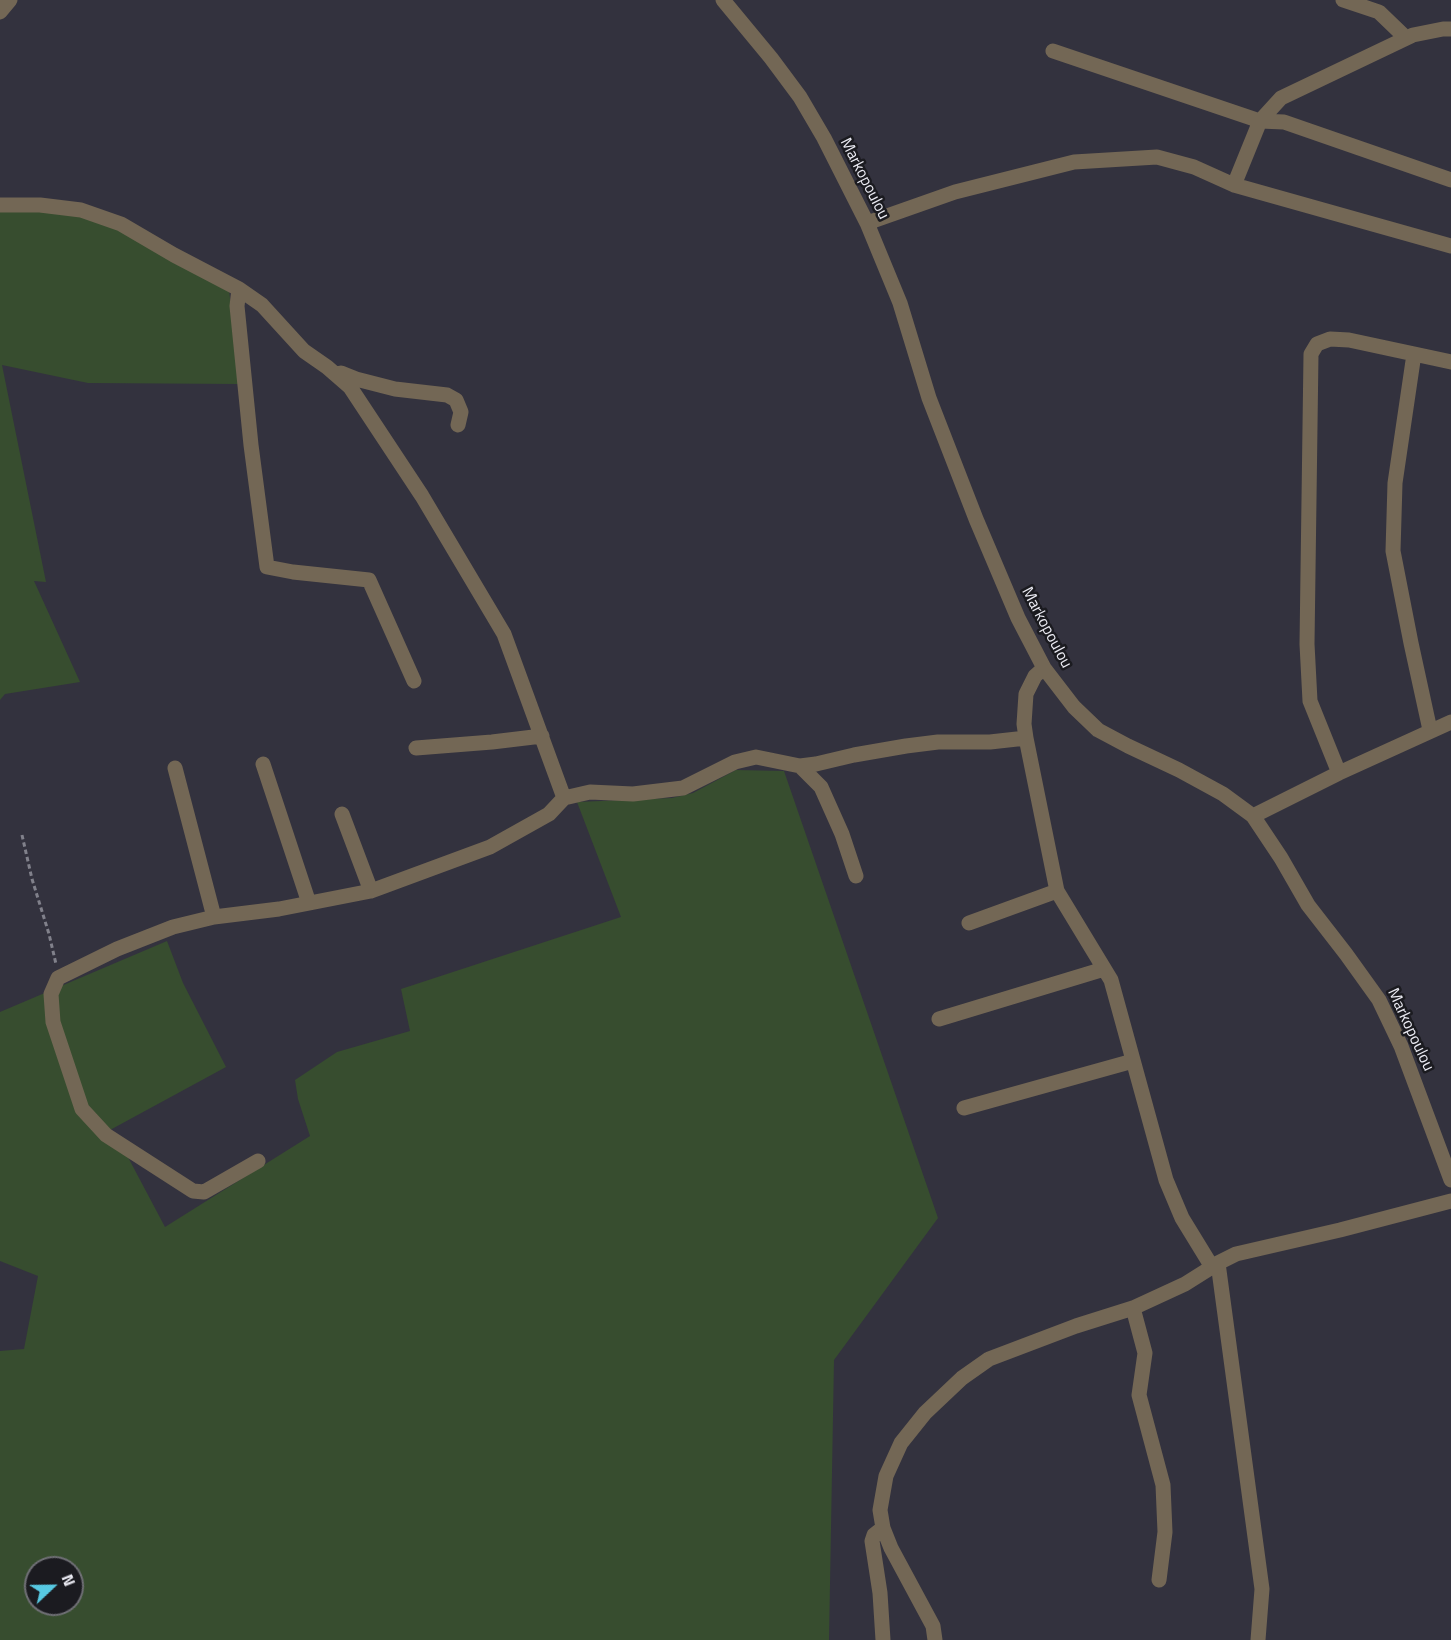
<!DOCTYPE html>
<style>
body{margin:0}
#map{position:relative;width:1451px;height:1640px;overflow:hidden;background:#33323e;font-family:"Titillium Web",sans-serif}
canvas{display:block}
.north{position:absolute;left:24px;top:1556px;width:60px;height:60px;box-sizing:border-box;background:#1b1b20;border:2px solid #6f6f75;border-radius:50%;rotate:68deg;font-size:16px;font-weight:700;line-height:24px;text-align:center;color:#ececf4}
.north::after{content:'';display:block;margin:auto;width:21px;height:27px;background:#57c9e2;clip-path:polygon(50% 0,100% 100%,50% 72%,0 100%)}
</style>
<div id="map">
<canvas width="1451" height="1640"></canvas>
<div class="north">N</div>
</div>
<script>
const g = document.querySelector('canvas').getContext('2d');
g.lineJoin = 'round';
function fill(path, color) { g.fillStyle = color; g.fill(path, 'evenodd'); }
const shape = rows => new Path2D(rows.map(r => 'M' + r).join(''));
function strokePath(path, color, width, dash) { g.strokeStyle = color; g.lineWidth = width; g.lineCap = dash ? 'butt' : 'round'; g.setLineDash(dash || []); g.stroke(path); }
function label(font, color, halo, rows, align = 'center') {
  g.font = font + ' "Titillium Web",sans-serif'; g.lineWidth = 5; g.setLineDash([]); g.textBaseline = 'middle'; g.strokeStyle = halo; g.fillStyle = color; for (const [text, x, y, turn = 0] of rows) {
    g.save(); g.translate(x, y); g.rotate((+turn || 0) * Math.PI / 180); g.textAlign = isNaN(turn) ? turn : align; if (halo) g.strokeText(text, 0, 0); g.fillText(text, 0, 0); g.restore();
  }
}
fill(shape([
 [0,210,39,211,80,216,108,224,229,289,239,384,88,383,2,365,46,582,34,581,80,682,5,694,0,700],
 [736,770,784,771,938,1218,834,1360,829,1640,0,1640,0,1351,24,1349,38,1276,0,1261,0,1012,167,941,183,983,226,1067,110,1130,121,1144,165,1227,310,1136,298,1099,295,1080,337,1052,410,1031,401,989,621,917,577,802,672,798,693,793],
 [36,1568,72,1568,72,1604,36,1604]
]), '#374d2f');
strokePath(shape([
 [22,835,32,879,49,934,56,964]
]), '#81818b', 3, [4.5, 3]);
strokePath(shape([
 [723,0,771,58,800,97,824,138,867,223,900,303,929,398,976,519,1018,618,1044,668,1074,707,1098,730,1128,746,1179,770,1223,794,1253,816,1281,858,1308,905,1346,954,1379,1000,1401,1046,1451,1180],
 [1343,0,1379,12,1406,38],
 [0,12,10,0],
 [1053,51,1260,121,1284,122,1451,180],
 [1234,185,1260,121,1281,98,1413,35,1443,29,1451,29],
 [0,205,40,205,81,210,121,224,174,255,239,289,262,305,304,351,327,367,350,387,422,496,504,634,564,798,549,814,490,847,371,891,279,909,214,917,173,927,117,949,58,978,51,994,53,1022,82,1109,106,1135,193,1191,204,1192,258,1161],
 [867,223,955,192,1074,162,1157,157,1194,167,1234,185,1451,246],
 [239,289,237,306,251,445,267,567,293,572,369,580,414,681],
 [1414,354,1395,483,1393,551,1411,643,1430,730],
 [341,373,356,379,395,389,447,395,456,400,461,412,458,425],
 [1026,738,1057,891,1111,980,1166,1180,1182,1218,1212,1267,1218,1263],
 [416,748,492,742,542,736],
 [263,764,309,903],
 [800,766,821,787,842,834,856,876],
 [175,768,214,917],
 [1339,773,1310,701,1307,644,1311,354,1317,344,1330,339,1349,340,1451,362],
 [564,798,590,792,633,794,683,788,735,762,756,757,800,766,816,764,854,755,906,746,938,742,990,742,1026,738,1024,724,1026,694,1035,676,1044,668],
 [342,814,371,891],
 [1253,816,1339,773,1451,722],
 [969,923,1057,891],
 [939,1019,1104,969],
 [964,1108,1133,1061],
 [1133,1308,1145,1353,1139,1395,1163,1485,1165,1532,1159,1580],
 [883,1528,874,1535,872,1541,880,1593,883,1640],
 [935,1640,933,1626,891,1548,883,1528,880,1510,886,1476,901,1443,925,1413,962,1378,989,1359,1076,1326,1133,1308,1185,1284,1212,1267],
 [1258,1640,1262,1589,1218,1263,1236,1254,1340,1230,1451,1201]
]), '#736755', 15);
label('16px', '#ececf4', '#1b1b20', [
 ["Markopoulou",864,179,63],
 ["Markopoulou",1046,628,62],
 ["Markopoulou",1410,1030,65]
]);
</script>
